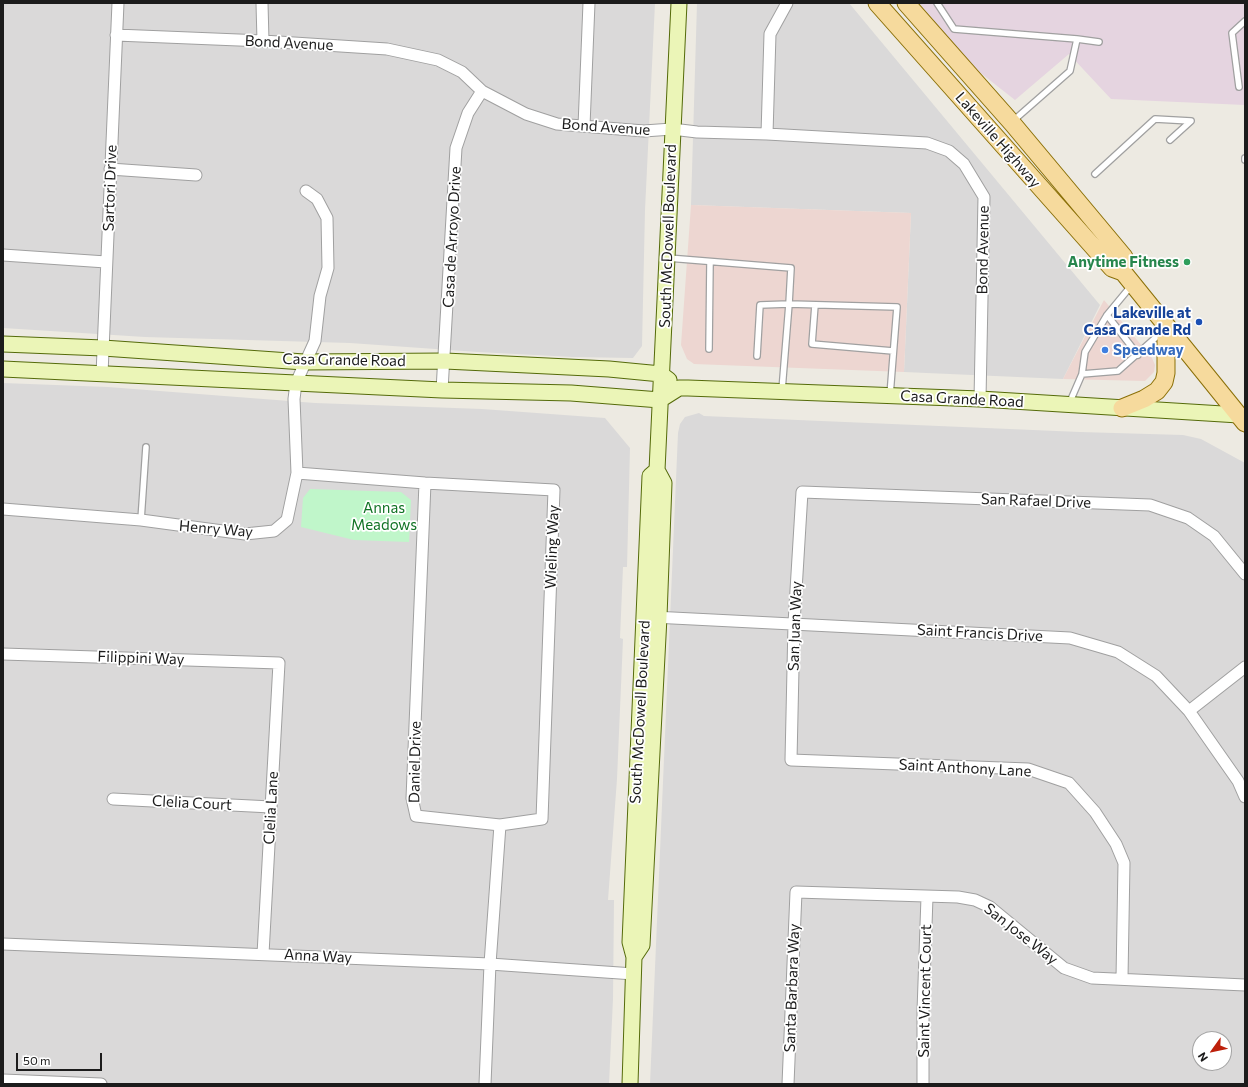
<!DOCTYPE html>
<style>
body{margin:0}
#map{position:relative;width:1248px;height:1087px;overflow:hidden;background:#edeae2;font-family:Commissioner,sans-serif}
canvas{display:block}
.frame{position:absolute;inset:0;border:4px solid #1c1c1c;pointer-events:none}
.north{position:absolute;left:1192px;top:1031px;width:40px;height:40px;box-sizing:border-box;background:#fff;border:1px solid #a4a4a4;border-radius:50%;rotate:237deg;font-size:11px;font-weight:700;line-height:16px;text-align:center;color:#1c1c1c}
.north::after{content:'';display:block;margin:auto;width:14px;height:18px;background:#bd200b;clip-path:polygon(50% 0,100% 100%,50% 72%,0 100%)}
.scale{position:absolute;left:16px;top:1053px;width:86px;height:18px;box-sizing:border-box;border:2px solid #1c1c1c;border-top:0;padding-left:5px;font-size:12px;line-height:14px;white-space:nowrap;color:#1c1c1c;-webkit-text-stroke:3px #fff;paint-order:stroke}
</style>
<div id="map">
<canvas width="1248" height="1087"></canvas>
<div class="frame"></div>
<div class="north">N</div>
<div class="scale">50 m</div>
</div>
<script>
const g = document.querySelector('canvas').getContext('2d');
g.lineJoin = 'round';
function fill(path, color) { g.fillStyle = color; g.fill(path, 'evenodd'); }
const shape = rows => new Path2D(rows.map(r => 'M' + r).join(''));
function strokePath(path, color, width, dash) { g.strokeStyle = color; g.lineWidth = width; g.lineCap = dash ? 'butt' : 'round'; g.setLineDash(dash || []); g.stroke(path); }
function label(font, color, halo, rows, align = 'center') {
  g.font = font + ' Commissioner,sans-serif'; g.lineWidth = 3.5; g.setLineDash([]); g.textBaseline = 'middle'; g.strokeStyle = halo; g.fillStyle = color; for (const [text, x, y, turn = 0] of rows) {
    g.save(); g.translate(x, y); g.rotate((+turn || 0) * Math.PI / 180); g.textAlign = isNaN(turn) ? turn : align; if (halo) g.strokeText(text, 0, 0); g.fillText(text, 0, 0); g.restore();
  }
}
fill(shape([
 [3,3,655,3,645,210,642,346,633,358,572,357,478,352,350,343,145,337,3,328],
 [697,3,849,3,1100,305,1063,379,904,372,911,213,691,205],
 [3,383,108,387,315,403,482,409,605,418,630,448,627,567,623,567,620,638,623,639,617,779,608,900,614,900,613,999,609,1084,3,1084],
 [699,413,704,416,1080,432,1183,435,1201,439,1245,463,1245,1084,650,1084,678,433,680,424,685,417],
 [1200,1039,1224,1039,1224,1063,1200,1063]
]), '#dad9d9');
fill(shape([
 [691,205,911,213,904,372,694,364,687,359,681,345],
 [1104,300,1152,358,1155,365,1154,372,1145,381,1063,379]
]), '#edd6d1');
fill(shape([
 [919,3,1245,3,1245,105,1111,99,1069,54,1015,100,973,67]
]), '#e5d4e0');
fill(shape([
 [310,489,401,492,411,500,409,542,354,540,301,527,303,498]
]), '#c0f6ca');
const lane = shape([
 [937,3,954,29,1077,39],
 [1239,87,1232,33,1245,21],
 [1013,121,1070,71,1077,39,1099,42],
 [1245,158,1245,160],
 [1095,174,1155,119,1191,121,1170,140],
 [668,258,791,268,789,304,760,305,757,356],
 [815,305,812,344,893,351],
 [1107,315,1138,355],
 [709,349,710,262],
 [1082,374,1118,371,1162,332],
 [782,390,789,304,897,307,890,395],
 [1069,404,1082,374,1085,352,1107,315,1131,286],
 [141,520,146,447]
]);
const street = shape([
 [262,3,263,41],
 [116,35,263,41,387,49,438,60,462,72,482,91,526,114,557,124,644,131,672,129,697,132,767,134,927,143,949,151,964,164,984,197,980,399],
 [584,126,589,3],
 [767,134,770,34,787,3],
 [110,169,196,175],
 [3,255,106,262],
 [102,374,118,3],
 [442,390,456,148,468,113,482,91],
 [297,473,425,483,554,490,542,819,500,825],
 [425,483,412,798,416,816,500,825,490,964,485,1084],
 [3,509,141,520,245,534,274,531,287,520,297,473,294,399,296,383,315,341,320,296,328,268,327,218,317,199,306,191],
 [653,617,1070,638,1118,652,1156,676,1189,711,1238,781,1245,797],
 [3,654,279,663,263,954],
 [1189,711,1245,667],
 [113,799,271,807],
 [3,944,490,964,634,974],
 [1122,978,1124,863,1116,844,1095,812,1069,783,1028,769,791,760,794,623,802,492,1150,505,1188,518,1214,536,1245,574],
 [3,1080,101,1084],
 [788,1084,796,892,958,897,975,900,990,907,1064,968,1092,978,1245,985],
 [923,1084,923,1011,927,897]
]);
const secondary = shape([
 [3,344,103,348,304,362,445,361,609,369,661,374,669,380],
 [3,369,442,390,571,393,660,400,679,388,688,388,980,399,1239,415],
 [634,957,642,945,659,617,664,483,657,470,679,3],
 [630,1084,634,957,630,942,650,476,657,470]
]);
const primary = shape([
 [877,3,1112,268,1123,272,1245,423],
 [906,3,1012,123,1124,257,1123,272],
 [1122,408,1144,399,1157,391,1164,382,1166,373,1166,327]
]);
strokePath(lane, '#a0a0a0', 8);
strokePath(street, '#a0a0a0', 13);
strokePath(secondary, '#556b0a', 17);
strokePath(primary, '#8b7008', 19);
strokePath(lane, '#fff', 5.5);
strokePath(street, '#fff', 11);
strokePath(secondary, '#ebf5b7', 15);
strokePath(primary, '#f6da9d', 17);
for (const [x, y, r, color] of [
 [1187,262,4,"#2e9e5b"],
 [1199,322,4,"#1a4fb4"],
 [1105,350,4,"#3f7fe0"]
]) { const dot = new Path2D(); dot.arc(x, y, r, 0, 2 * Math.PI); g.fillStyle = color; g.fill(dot); strokePath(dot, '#fff', 1.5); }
label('15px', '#1c1c1c', '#fff', [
 ["Bond Avenue",289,43,3],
 ["Bond Avenue",606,127,4],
 ["Lakeville Highway",998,140,49],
 ["Sartori Drive",110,188,-88],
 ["South McDowell Boulevard",668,236,-88],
 ["Casa de Arroyo Drive",452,237,-87],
 ["Bond Avenue",983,250,-89],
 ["Casa Grande Road",344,360,1],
 ["Casa Grande Road",962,399,3],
 ["San Rafael Drive",1036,501,2],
 ["Henry Way",216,529,5],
 ["Wieling Way",552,547,-88],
 ["San Juan Way",795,626,-88],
 ["Saint Francis Drive",980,633,3],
 ["Filippini Way",141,658,2],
 ["South McDowell Boulevard",640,712,-87],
 ["Daniel Drive",415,762,-89],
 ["Saint Anthony Lane",965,768,3],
 ["Clelia Court",192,803,3],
 ["Clelia Lane",271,808,-87],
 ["San Jose Way",1021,934,38],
 ["Anna Way",318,956,3],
 ["Santa Barbara Way",792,988,-88],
 ["Saint Vincent Court",925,991,-89]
]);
label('bold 15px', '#27864d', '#fff', [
 ["Anytime Fitness",1179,262]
], 'right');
label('bold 15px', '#164399', '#fff', [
 ["Lakeville at",1191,313],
 ["Casa Grande Rd",1191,330]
], 'right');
label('bold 15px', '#366cbe', '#fff', [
 ["Speedway",1113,350]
], 'left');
label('15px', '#117325', '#fff', [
 ["Annas",384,508],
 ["Meadows",384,525]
]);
</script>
